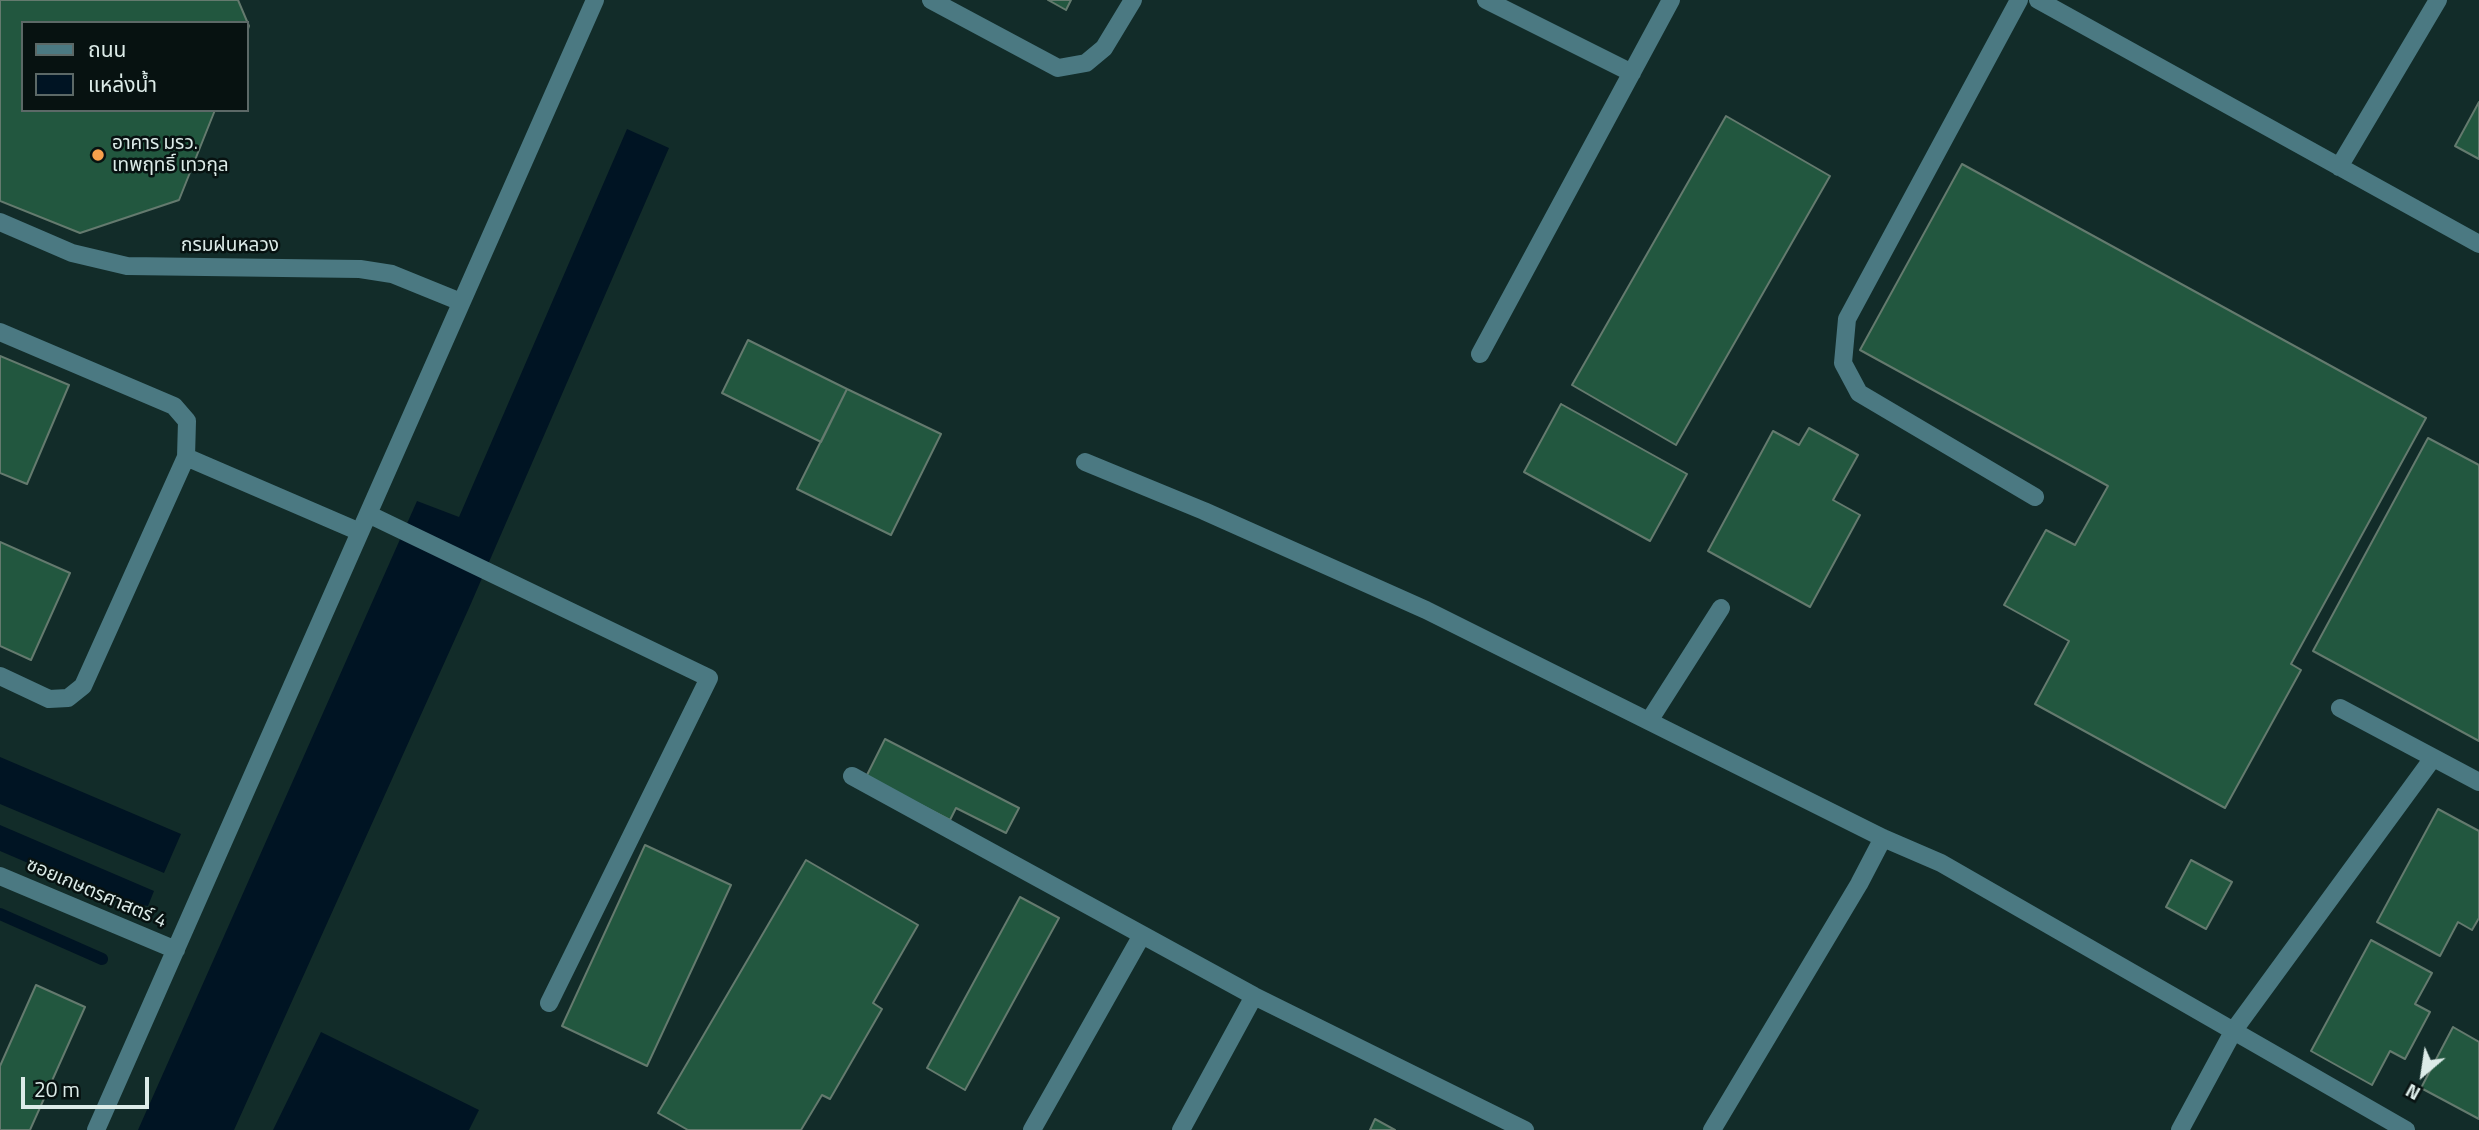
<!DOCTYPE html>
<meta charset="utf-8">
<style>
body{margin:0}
#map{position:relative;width:2479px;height:1130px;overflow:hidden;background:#122c29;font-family:"Titillium Web","Noto Sans Thai",sans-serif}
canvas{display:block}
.legend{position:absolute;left:21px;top:21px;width:228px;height:91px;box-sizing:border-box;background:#071211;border:2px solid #5c6967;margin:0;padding:9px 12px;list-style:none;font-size:21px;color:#dcebe8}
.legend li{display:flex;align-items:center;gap:14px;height:35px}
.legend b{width:35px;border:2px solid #5c6967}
.north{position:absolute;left:2388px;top:1039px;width:70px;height:70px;-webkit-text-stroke:5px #071211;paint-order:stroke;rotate:209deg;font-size:19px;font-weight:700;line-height:28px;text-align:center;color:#dcebe8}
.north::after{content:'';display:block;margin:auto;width:24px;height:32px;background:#dcebe8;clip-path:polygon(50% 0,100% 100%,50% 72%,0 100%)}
.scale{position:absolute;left:21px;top:1077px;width:128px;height:32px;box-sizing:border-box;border:4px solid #dcebe8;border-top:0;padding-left:9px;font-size:21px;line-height:24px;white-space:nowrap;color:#dcebe8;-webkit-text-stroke:5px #071211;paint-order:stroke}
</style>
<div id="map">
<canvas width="2479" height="1130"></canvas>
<ul class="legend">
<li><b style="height:9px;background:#4b7982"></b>ถนน</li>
<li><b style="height:19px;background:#001423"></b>แหล่งน้ำ</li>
</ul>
<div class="north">N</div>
<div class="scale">20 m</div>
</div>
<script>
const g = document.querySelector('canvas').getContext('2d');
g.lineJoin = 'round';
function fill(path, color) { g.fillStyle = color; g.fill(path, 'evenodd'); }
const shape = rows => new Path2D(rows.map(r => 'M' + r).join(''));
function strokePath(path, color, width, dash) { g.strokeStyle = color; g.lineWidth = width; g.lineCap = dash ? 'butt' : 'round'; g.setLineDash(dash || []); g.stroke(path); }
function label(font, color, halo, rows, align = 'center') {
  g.font = font + ' "Titillium Web","Noto Sans Thai",sans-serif'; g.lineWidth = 5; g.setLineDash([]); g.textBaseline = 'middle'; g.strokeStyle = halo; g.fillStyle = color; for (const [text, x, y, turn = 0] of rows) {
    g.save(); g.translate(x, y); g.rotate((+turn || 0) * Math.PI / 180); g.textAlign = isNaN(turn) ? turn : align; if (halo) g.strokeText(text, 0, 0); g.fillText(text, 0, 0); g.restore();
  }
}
fill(shape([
 [627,129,669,148,469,608,234,1130,138,1130,417,501,459,517],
 [0,757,181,834,164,873,0,804],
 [0,825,154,891,148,906,117,901,0,851],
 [321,1032,479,1110,469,1130,273,1130]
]), '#001423');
strokePath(shape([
 [0,914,102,959]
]), '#001423', 12);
const building = shape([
 [0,0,238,0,249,26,247,32,247,23,23,23,23,110,215,110,179,200,80,233,0,201,0,0],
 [1048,0,1071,0,1066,10,1048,0],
 [2479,102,2479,159,2455,146,2479,102],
 [1726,116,1830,176,1676,445,1572,385,1726,116],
 [1962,164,2426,418,2291,664,2301,670,2225,808,2035,704,2069,641,2004,605,2046,530,2075,545,2108,486,1860,350,1962,164],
 [748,340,847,389,821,442,722,393,748,340],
 [0,356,69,385,27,484,0,473,0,356],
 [847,389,941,434,891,535,797,489,847,389],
 [1561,404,1687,474,1650,541,1524,472,1561,404],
 [1809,428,1858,455,1833,500,1860,515,1810,607,1708,551,1773,431,1799,445,1809,428],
 [2428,438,2479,465,2479,741,2313,651,2428,438],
 [0,542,70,573,31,660,0,646,0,542],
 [885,739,1019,808,1006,833,956,808,950,820,866,777,885,739],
 [2438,809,2479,831,2479,918,2472,930,2458,922,2440,956,2377,922,2438,809],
 [645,845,731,885,647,1066,562,1026,645,845],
 [806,860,918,925,873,1003,882,1009,830,1099,822,1095,801,1130,688,1130,658,1113,806,860],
 [2191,860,2232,882,2206,929,2166,907,2191,860],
 [1020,897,1059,918,965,1090,927,1068,1020,897],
 [2371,940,2432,973,2415,1004,2430,1012,2405,1059,2390,1051,2372,1085,2311,1051,2371,940],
 [36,985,85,1007,30,1130,0,1130,0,1066,36,985],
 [2453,1027,2479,1042,2479,1119,2421,1088,2453,1027],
 [1375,1119,1395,1130,1370,1130,1375,1119]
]);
fill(building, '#22573f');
strokePath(building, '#647a6e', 2);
strokePath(shape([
 [931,0,1058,68,1086,63,1104,48,1133,0],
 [1486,0,1632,73],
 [2019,0,1847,319,1843,363,1859,393,2035,497],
 [2038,0,2479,244],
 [2339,167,2438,0],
 [0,222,72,253,127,266,360,269,392,274,461,302],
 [0,332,174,406,187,421,186,457,83,686,68,698,49,699,0,676],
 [1480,354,1671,0],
 [186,457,360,532],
 [1085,462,1204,511,1426,610,1883,838,1941,863,2406,1130],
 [368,514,709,678,549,1003],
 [2340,708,2479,782],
 [1649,721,1721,608],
 [852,776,1254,996,1525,1130],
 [0,876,176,950],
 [96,1130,595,0],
 [1032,1130,1142,935],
 [1181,1130,1254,996],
 [1712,1130,1859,884,1883,838],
 [2180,1130,2234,1030,2433,758]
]), '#4b7982', 18);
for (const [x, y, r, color] of [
 [98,155,7,"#f8a04c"]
]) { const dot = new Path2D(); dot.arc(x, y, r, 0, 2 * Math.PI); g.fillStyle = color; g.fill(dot); strokePath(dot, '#071211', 2.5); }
label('19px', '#dcebe8', '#071211', [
 ["อาคาร มรว.",112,144],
 ["เทพฤทธิ์ เทวกุล",112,166]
], 'left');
label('19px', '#dcebe8', '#071211', [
 ["กรมฝนหลวง",230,246],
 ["ซอยเกษตรศาสตร์ 4",96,894,23]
]);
</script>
